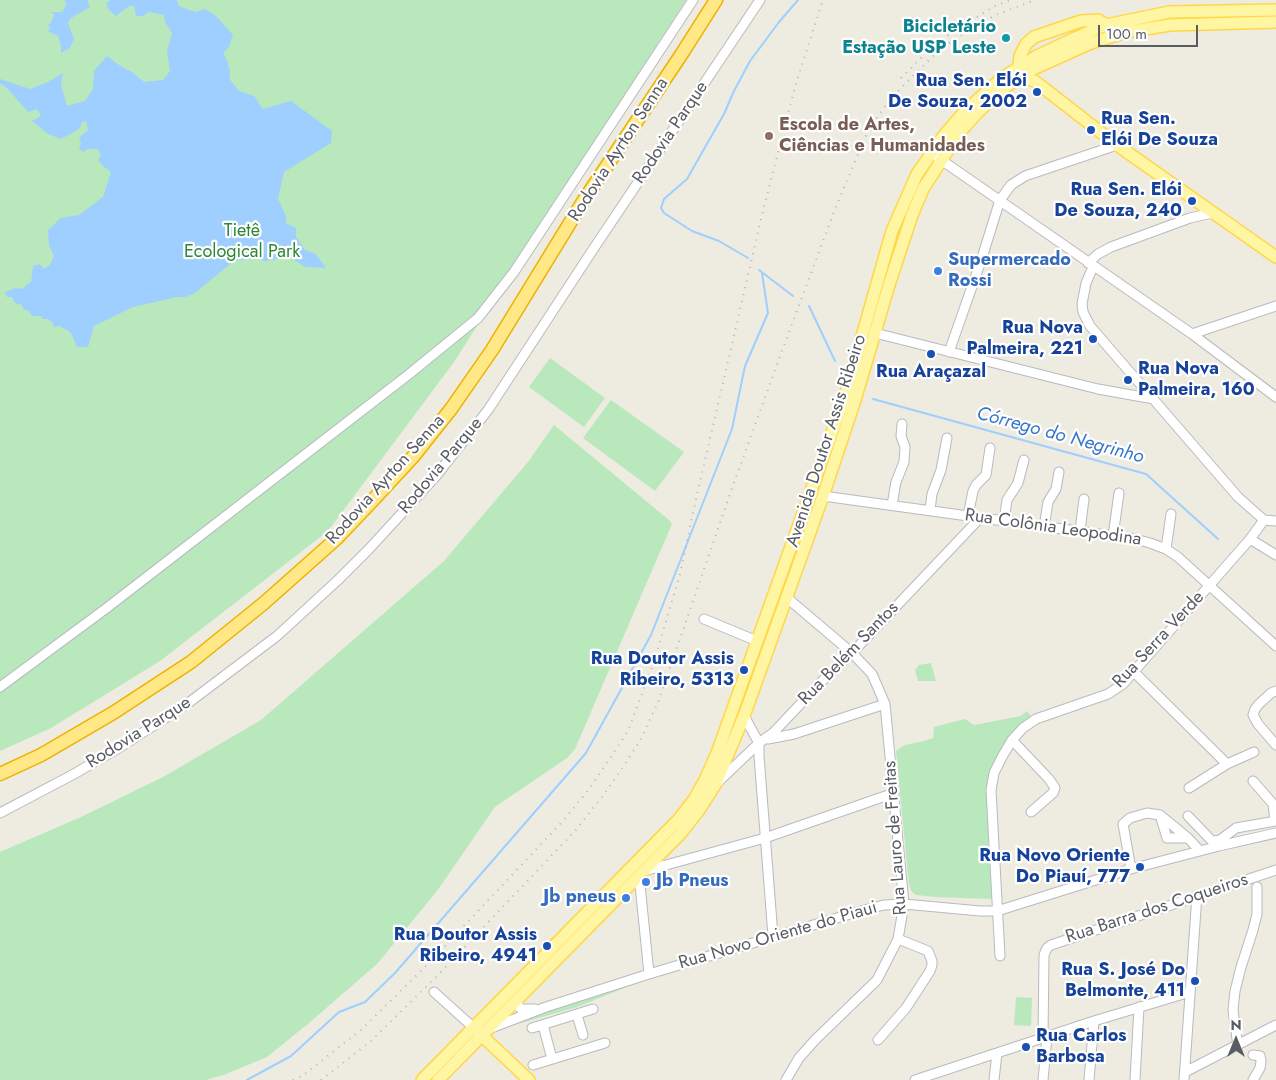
<!DOCTYPE html>
<meta charset="utf-8">
<style>
body{margin:0}
#map{position:relative;width:1276px;height:1080px;overflow:hidden;background:#eeebe0;font-family:Jost,sans-serif}
canvas{display:block}
.north{position:absolute;left:1211px;top:1015px;width:50px;height:50px;-webkit-text-stroke:4px #fff;paint-order:stroke;rotate:0deg;font-size:14px;font-weight:700;line-height:20px;text-align:center;color:#595c63}
.north::after{content:'';display:block;margin:auto;width:18px;height:22px;background:#595c63;clip-path:polygon(50% 0,100% 100%,50% 72%,0 100%)}
.scale{position:absolute;left:1098px;top:25px;width:100px;height:22px;box-sizing:border-box;border:2px solid #595c63;border-top:0;padding-left:6px;font-size:15px;line-height:18px;white-space:nowrap;color:#595c63;-webkit-text-stroke:4px #fff;paint-order:stroke}
</style>
<div id="map">
<canvas width="1276" height="1080"></canvas>
<div class="north">N</div>
<div class="scale">100 m</div>
</div>
<script>
const g = document.querySelector('canvas').getContext('2d');
g.lineJoin = 'round';
function fill(path, color) { g.fillStyle = color; g.fill(path, 'evenodd'); }
const shape = rows => new Path2D(rows.map(r => 'M' + r).join(''));
function strokePath(path, color, width, dash) { g.strokeStyle = color; g.lineWidth = width; g.lineCap = dash ? 'butt' : 'round'; g.setLineDash(dash || []); g.stroke(path); }
function label(font, color, halo, rows, align = 'center') {
  g.font = font + ' Jost,sans-serif'; g.lineWidth = 4.5; g.setLineDash([]); g.textBaseline = 'middle'; g.strokeStyle = halo; g.fillStyle = color; for (const [text, x, y, turn = 0] of rows) {
    g.save(); g.translate(x, y); g.rotate((+turn || 0) * Math.PI / 180); g.textAlign = isNaN(turn) ? turn : align; if (halo) g.strokeText(text, 0, 0); g.fillText(text, 0, 0); g.restore();
  }
}
fill(shape([
 [0,0,686,0,454,362,328,531,160,661,51,728,0,751],
 [550,358,605,398,584,427,529,387],
 [611,400,684,452,655,491,583,438],
 [554,425,669,520,672,524,575,749,567,758,495,807,437,891,377,964,309,1023,267,1057,226,1074,206,1080,0,1080,0,852,81,817,163,777,261,720,444,561,528,462],
 [931,663,936,681,918,681,915,670,919,665],
 [1027,711,1032,717,1002,748,990,774,988,848,993,899,936,897,916,895,912,892,909,885,896,751,905,745,924,741,933,738,934,727,965,719,974,725,1021,716],
 [644,980,577,1007,507,1027,487,1036,501,1021],
 [1016,997,1032,998,1031,1026,1014,1025]
]), '#b9e8bc');
fill(shape([
 [65,0,87,0,90,7,71,18,68,23,74,39,70,48,61,53,61,46,58,36,48,31,50,27,48,24,51,23,53,18,54,15,51,12,62,12,66,5],
 [111,0,177,0,179,6,189,10,196,12,205,9,217,17,233,35,229,47,223,53,227,60,230,72,230,80,239,91,254,96,263,109,291,101,332,131,331,143,284,172,278,199,286,216,286,223,296,228,296,237,305,250,316,254,326,268,305,267,290,257,265,261,255,258,234,261,195,293,185,297,177,297,133,307,94,326,88,347,77,347,71,333,67,330,59,326,53,327,53,323,48,319,43,319,41,316,32,316,28,310,24,310,22,305,15,303,12,297,7,297,5,292,16,288,22,289,31,282,33,266,40,264,44,269,50,265,54,256,49,245,48,230,61,218,79,215,103,197,111,172,104,167,98,160,101,155,98,149,87,149,84,152,79,149,81,143,79,138,88,130,86,121,82,122,80,128,74,132,61,139,48,134,32,121,41,116,37,109,28,112,7,88,0,83,0,79,30,89,48,82,63,73,61,85,67,106,85,101,93,89,94,71,107,56,119,65,132,72,144,82,163,80,170,71,167,51,172,33,165,22,164,15,149,12,143,16,136,16,134,6,129,6,116,16,109,10,106,3]
]), '#9ecfff');
strokePath(shape([
 [748,258,719,241,692,231,664,213,661,208,664,199,687,179,724,114,734,91,750,61,779,22,798,0],
 [759,270,793,296],
 [809,306,835,361],
 [873,399,1146,474,1218,539],
 [247,1080,291,1056,339,1012,365,1002,395,973,586,753,651,635,732,429,745,366,768,313,762,273]
]), '#9ecfff', 2);
const minor = shape([
 [937,157,1192,334,1276,397],
 [1088,263,1098,254,1111,247,1190,218,1212,213],
 [1093,267,1086,283,1082,304,1083,312,1090,326,1238,497,1264,520,1276,521],
 [875,333,1098,389,1154,399],
 [1192,334,1276,306],
 [949,352,981,261,1000,200,1011,185,1025,176,1117,145],
 [823,496,1135,539,1150,543,1166,549,1178,557,1276,646],
 [892,505,896,482,904,462,905,447,901,436,902,424],
 [930,510,932,494,941,470,947,438],
 [968,516,973,491,976,485,986,475,990,448],
 [1004,521,1007,500,1018,483,1024,460],
 [1044,527,1048,502,1056,489,1059,472],
 [1080,531,1084,499],
 [1113,536,1119,493],
 [1250,539,1276,555],
 [1166,549,1171,514],
 [704,619,757,641],
 [1134,672,1227,764],
 [0,687,108,607,408,375,478,318,514,272,693,0],
 [1276,691,1271,693,1259,704,1255,709,1253,715,1258,724,1276,745],
 [744,716,759,743],
 [768,739,794,734,885,704],
 [1012,740,1049,779,1055,788,1053,793,1031,812],
 [759,743,759,756,773,936],
 [1253,781,1273,804,1275,821],
 [716,784,759,743,773,733,826,677,852,653,980,518],
 [1189,788,1227,764,1254,752],
 [0,813,74,774,122,746,187,704,277,636,338,580,369,549,436,476,488,410,592,251,760,0],
 [1160,815,1167,838,1188,838],
 [1188,816,1212,841,1220,840,1236,828,1276,821],
 [1131,869,1123,824,1130,818,1147,813,1160,815,1188,838,1200,851],
 [644,871,765,838,894,793],
 [639,875,649,974],
 [1000,956,991,790,994,773,1002,757,1012,740,1023,728,1036,719,1108,694,1123,684,1250,539,1264,520],
 [434,992,474,1028],
 [515,1002,521,1009,535,1009],
 [577,1015,583,1035],
 [543,1025,552,1059],
 [491,1028,546,1007,649,974,857,912,884,905,904,904,980,911,997,911,1131,869,1219,846,1276,833],
 [532,1028,593,1009],
 [1043,1038,1044,955,1047,948,1051,945,1276,870],
 [878,1040,906,1008,930,971,932,965,932,961,928,951,898,939],
 [1238,1046,1233,1010,1235,991,1241,967,1253,930,1257,914,1257,887],
 [1253,1055,1260,1056,1261,1061,1260,1068,1253,1080],
 [533,1065,605,1043],
 [1185,1072,1276,1025],
 [786,1080,799,1058,815,1040,877,980,898,939,904,904,885,704,872,674,852,653,786,597],
 [915,1080,1094,1021,1190,992],
 [994,1080,997,1053],
 [1043,1080,1047,1037],
 [1089,1080,1094,1021],
 [1135,1080,1139,1007],
 [1184,1080,1197,895]
]);
const major = shape([
 [1106,25,1098,20,1081,21,1034,37,1026,44,1020,56,1019,67,1024,76,1036,82,1117,145,1276,257],
 [477,1031,529,1080],
 [422,1080,679,819,695,798,705,780,717,753,845,396,892,231,917,174,945,134,965,111,1001,79,1037,56,1075,38,1106,25,1169,12,1276,10],
 [438,1080,681,833,699,810,715,785,744,716,823,496,855,400,889,285,912,215,923,189,959,133,977,113,1002,89,1033,69,1091,43,1126,32,1170,25,1276,22]
]);
const highway = shape([
 [0,774,41,755,113,713,191,662,264,603,336,539,373,500,412,458,451,409,492,350,584,200,681,55,716,0]
]);
strokePath(minor, '#b8bac1', 11);
strokePath(major, '#ffd748', 14);
strokePath(highway, '#edb200', 15);
strokePath(minor, '#fff', 9);
strokePath(major, '#fff6a3', 11);
strokePath(highway, '#ffe885', 12);
strokePath(shape([
 [901,78,937,42,995,6,1010,0],
 [293,1080,302,1076,361,1030,429,963,562,822,590,788,628,731,654,662,680,574,696,499,762,215,796,83,823,0],
 [321,1080,371,1041,440,973,574,832,602,797,625,764,641,739,659,700,731,491,779,359,835,209,867,133,883,109,900,89,939,50,973,27,998,14,1035,0]
]), '#b4b5b6', 2, [1, 6]);
for (const [x, y, r, color] of [
 [1006,38,5,"#0f9aa8"],
 [1037,92,5,"#1a4fb4"],
 [1091,130,5,"#1a4fb4"],
 [769,136,5,"#8d6e63"],
 [1192,201,5,"#1a4fb4"],
 [938,271,5,"#3f7fe0"],
 [1093,339,5,"#1a4fb4"],
 [931,354,5,"#1a4fb4"],
 [1128,380,5,"#1a4fb4"],
 [744,670,5,"#1a4fb4"],
 [1140,867,5,"#1a4fb4"],
 [646,882,5,"#3f7fe0"],
 [626,898,5,"#3f7fe0"],
 [547,946,5,"#1a4fb4"],
 [1195,981,5,"#1a4fb4"],
 [1026,1047,5,"#1a4fb4"]
]) { const dot = new Path2D(); dot.arc(x, y, r, 0, 2 * Math.PI); g.fillStyle = color; g.fill(dot); strokePath(dot, '#fff', 2); }
label('bold 18px', '#0d838f', '#fff', [
 ["Bicicletário",996,28],
 ["Estação USP Leste",996,49]
], 'right');
label('bold 18px', '#164399', '#fff', [
 ["Rua Sen. Elói",1027,82],
 ["De Souza, 2002",1027,103],
 ["Rua Sen.",1101,120,"left"],
 ["Elói De Souza",1101,141,"left"],
 ["Rua Sen. Elói",1182,191],
 ["De Souza, 240",1182,212],
 ["Rua Nova",1083,329],
 ["Palmeira, 221",1083,350],
 ["Rua Nova",1138,370,"left"],
 ["Palmeira, 160",1138,391,"left"],
 ["Rua Araçazal",931,373,"center"],
 ["Rua Doutor Assis",734,660],
 ["Ribeiro, 5313",734,681],
 ["Rua Novo Oriente",1130,857],
 ["Do Piauí, 777",1130,878],
 ["Rua Doutor Assis",537,936],
 ["Ribeiro, 4941",537,957],
 ["Rua S. José Do",1185,971],
 ["Belmonte, 411",1185,992],
 ["Rua Carlos",1036,1037,"left"],
 ["Barbosa",1036,1058,"left"]
], 'right');
label('bold 18px', '#785e54', '#fff', [
 ["Escola de Artes,",779,126],
 ["Ciências e Humanidades",779,147]
], 'left');
label('18px', '#595c63', '#fff', [
 ["Rodovia Parque",671,133,-56],
 ["Rodovia Ayrton Senna",619,150,-57],
 ["Avenida Doutor Assis Ribeiro",827,441,-72],
 ["Rodovia Parque",441,466,-50],
 ["Rodovia Ayrton Senna",386,480,-48],
 ["Rua Colônia Leopodina",1053,528,8],
 ["Rua Serra Verde",1159,640,-47],
 ["Rua Belém Santos",849,654,-46],
 ["Rodovia Parque",139,733,-32],
 ["Rua Lauro de Freitas",896,838,-94],
 ["Rua Barra dos Coqueiros",1157,909,-18],
 ["Rua Novo Oriente do Piaui",778,936,-16]
]);
label('18px', '#2d8736', '#fff', [
 ["Tietê",242,232],
 ["Ecological Park",242,253]
]);
label('bold 18px', '#366cbe', '#fff', [
 ["Supermercado",948,261],
 ["Rossi",948,282],
 ["Jb Pneus",656,882],
 ["Jb pneus",616,898,"right"]
], 'left');
label('italic 19px', '#3676cd', '#fff', [
 ["Córrego do Negrinho",1060,436,15]
]);
</script>
